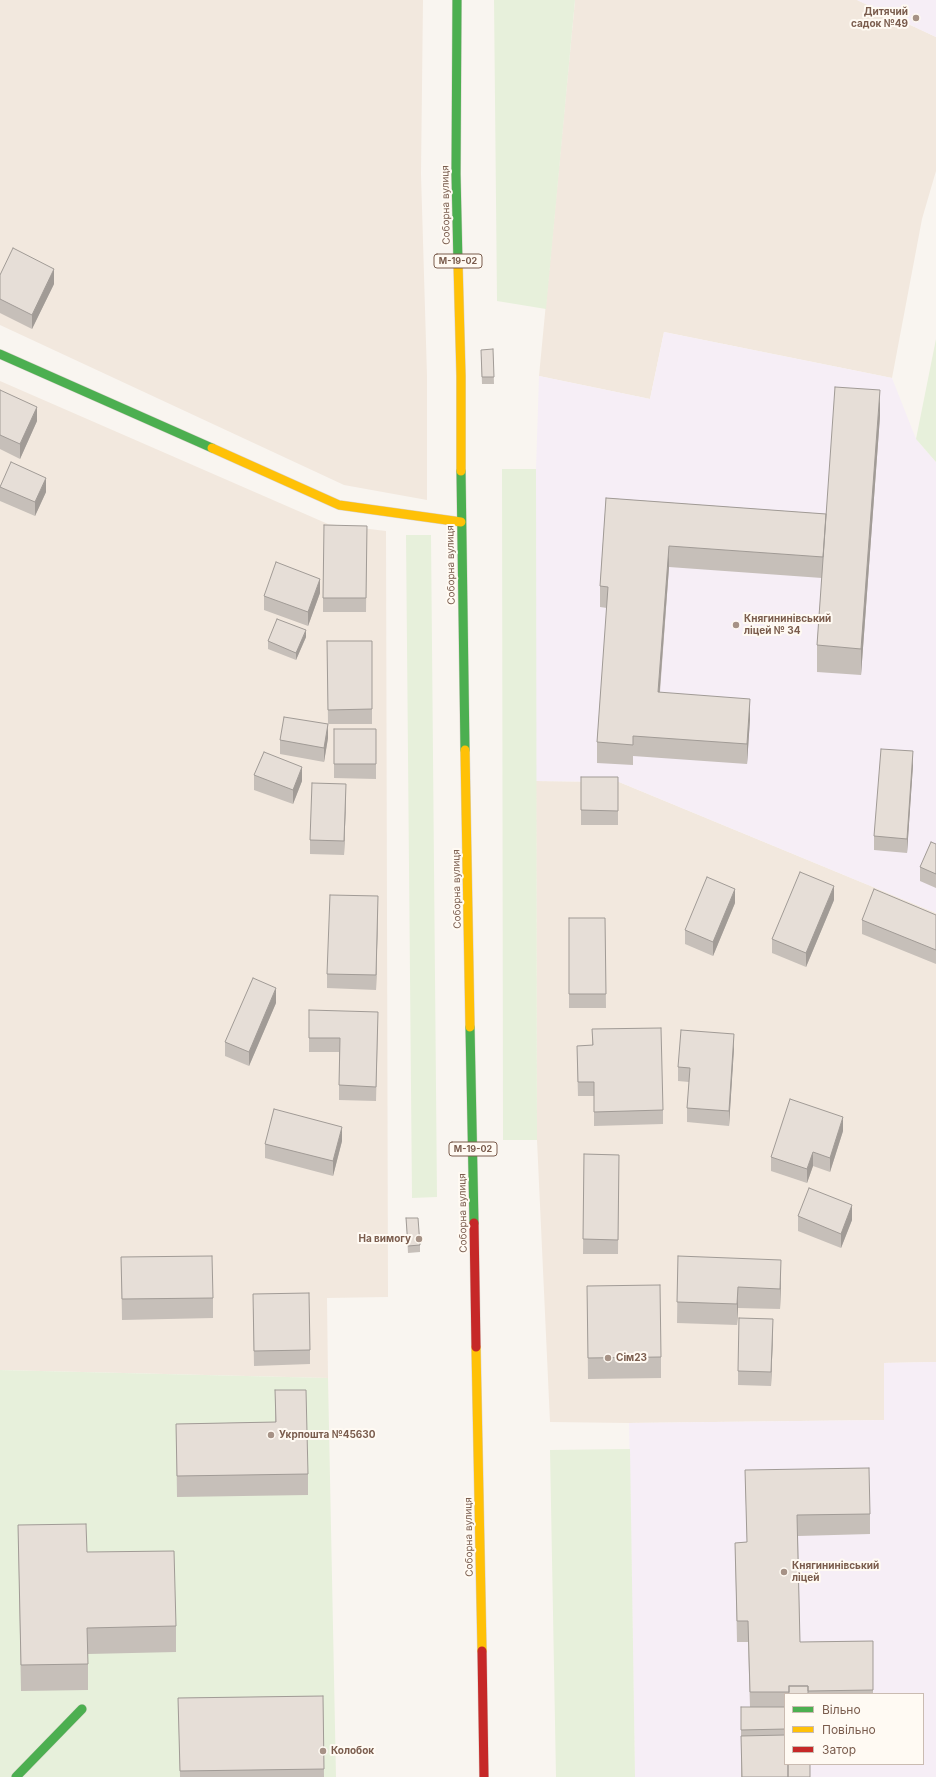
<!DOCTYPE html>
<meta charset="utf-8">
<style>
body{margin:0}
#map{position:relative;width:936px;height:1777px;overflow:hidden;background:#f9f5f0;font-family:Inter,sans-serif}
canvas{display:block}
.legend{position:absolute;left:784px;top:1693px;width:140px;height:72px;box-sizing:border-box;background:#fffaf3;border:1px solid #cabbb1;margin:0;padding:5px 7px;list-style:none;font-size:12px;color:#7a5c4d}
.legend li{display:flex;align-items:center;gap:8px;height:20px}
.legend b{width:20px;border:1px solid #cabbb1}
</style>
<div id="map">
<canvas width="936" height="1777"></canvas>
<ul class="legend">
<li><b style="height:5px;background:#4caf50"></b>Вільно</li>
<li><b style="height:5px;background:#ffc107"></b>Повільно</li>
<li><b style="height:5px;background:#c62828"></b>Затор</li>
</ul>
</div>
<script>
const g = document.querySelector('canvas').getContext('2d');
g.lineJoin = 'round';
function fill(path, color) { g.fillStyle = color; g.fill(path, 'evenodd'); }
const shape = rows => new Path2D(rows.map(r => 'M' + r).join(''));
function strokePath(path, color, width, dash) { g.strokeStyle = color; g.lineWidth = width; g.lineCap = dash ? 'butt' : 'round'; g.setLineDash(dash || []); g.stroke(path); }
function label(font, color, halo, rows, align = 'center') {
  g.font = font + ' Inter,sans-serif'; g.lineWidth = 4; g.setLineDash([]); g.textBaseline = 'middle'; g.strokeStyle = halo; g.fillStyle = color; for (const [text, x, y, turn = 0] of rows) {
    g.save(); g.translate(x, y); g.rotate((+turn || 0) * Math.PI / 180); g.textAlign = isNaN(turn) ? turn : align; if (halo) g.strokeText(text, 0, 0); g.fillText(text, 0, 0); g.restore();
  }
}
fill(shape([
 [0,0,423,0,421,174,427,376,427,500,344,485,0,325],
 [575,0,857,0,936,37,936,171,922,219,892,378,664,332,650,399,539,376],
 [0,381,328,524,386,531,388,1297,327,1298,328,1378,0,1370],
 [536,781,619,782,936,913,936,1362,884,1363,884,1420,629,1423,550,1422,537,1140]
]), '#f2e8de');
fill(shape([
 [857,0,936,0,936,37],
 [664,332,892,378,916,439,936,462,936,913,619,782,536,781,536,469,539,376,650,399],
 [936,1362,936,1777,635,1777,629,1423,884,1420,884,1363],
 [785,1694,923,1694,923,1764,785,1764]
]), '#f6eef6');
fill(shape([
 [494,0,575,0,546,309,497,301],
 [936,339,936,462,916,439],
 [502,469,536,469,537,1140,503,1140],
 [406,535,431,535,437,1197,412,1198],
 [0,1370,328,1378,336,1777,0,1777],
 [630,1449,635,1777,556,1777,550,1450]
]), '#e7f0db');
const fast = shape([
 [457,0,456,174,458,263],
 [0,354,212,448],
 [461,471,465,750],
 [470,1027,474,1223],
 [16,1777,82,1709]
]);
const slow = shape([
 [458,263,461,376,461,471],
 [212,448,339,505,461,522],
 [465,750,470,1027],
 [476,1347,482,1651]
]);
const jam = shape([
 [474,1223,476,1347],
 [482,1651,484,1777]
]);
strokePath(fast, '#d9d2cb', 10);
strokePath(slow, '#d9d2cb', 10);
strokePath(jam, '#d9d2cb', 10);
strokePath(fast, '#4caf50', 9);
strokePath(slow, '#ffc107', 9);
strokePath(jam, '#c62828', 9);
fill(shape([
 [0,275,54,284,32,329,0,313],
 [493,349,494,384,482,384,481,357],
 [0,390,37,421,20,459,0,449],
 [880,416,861,675,817,672,817,645,822,578,669,567,660,692,750,719,747,764,633,756,633,765,597,763,597,742,607,608,600,607,600,586,606,498,826,514],
 [0,486,46,492,35,516,0,501],
 [367,526,366,612,323,612,323,598],
 [320,593,308,626,264,610,264,596],
 [306,637,296,660,268,649,268,641],
 [327,641,372,641,372,724,328,724,328,738,324,762,280,754,280,740,328,724],
 [334,729,376,744,376,779,334,778],
 [913,765,907,853,874,850,874,836],
 [254,775,302,781,293,804,254,790],
 [581,777,618,777,618,825,581,825],
 [346,798,344,855,310,854,310,840],
 [936,844,936,888,920,881,920,867],
 [834,900,806,967,772,953,772,939],
 [735,903,713,956,685,944,685,930],
 [378,910,376,990,327,988,327,974],
 [936,915,936,964,862,934,862,920],
 [569,918,605,918,606,1008,569,1008],
 [276,1003,249,1066,225,1056,225,1042],
 [378,1026,376,1101,339,1100,339,1052,309,1052,309,1038],
 [592,1029,663,1110,663,1124,594,1126,594,1096,578,1096,577,1060,577,1046,592,1045],
 [734,1048,729,1126,687,1122,687,1108,689,1082,678,1081,678,1067],
 [843,1131,830,1172,813,1166,807,1183,771,1171,771,1157],
 [342,1141,333,1176,265,1158,265,1144],
 [584,1154,619,1155,618,1254,583,1254],
 [798,1216,852,1220,841,1248,798,1231],
 [406,1218,420,1245,420,1252,408,1253],
 [678,1256,781,1281,780,1309,738,1308,737,1325,677,1323],
 [121,1257,213,1298,213,1318,122,1320],
 [587,1286,661,1357,661,1378,588,1379],
 [253,1308,310,1350,310,1364,254,1366],
 [773,1333,771,1386,738,1385,738,1371],
 [275,1390,308,1474,308,1495,177,1497,176,1424,275,1422],
 [745,1470,870,1514,870,1534,798,1536,800,1642,873,1641,873,1694,785,1694,785,1764,810,1777,741,1777,741,1707,750,1707,748,1642,737,1642,735,1543,747,1542],
 [18,1525,87,1552,176,1626,176,1652,88,1654,88,1690,21,1691],
 [323,1696,324,1777,180,1777,178,1698]
]), '#c6bfb9');
fill(shape([
 [54,269,54,284,32,329,32,315],
 [880,390,880,416,861,675,861,649],
 [37,407,37,421,20,459,20,444],
 [46,478,46,492,35,516,35,502],
 [669,546,669,567,658,713,658,692],
 [320,579,320,593,308,626,308,612],
 [306,630,306,637,296,660,296,653],
 [750,699,750,719,747,764,747,744],
 [328,724,328,738,324,762,324,748],
 [913,751,913,765,907,853,907,839],
 [302,767,302,781,293,804,293,790],
 [346,784,346,798,344,855,344,841],
 [834,886,834,900,806,967,806,953],
 [735,889,735,903,713,956,713,942],
 [378,896,378,910,376,990,376,975],
 [276,988,276,1003,249,1066,249,1052],
 [734,1034,734,1048,729,1126,729,1111],
 [843,1117,843,1131,830,1172,830,1158],
 [342,1127,342,1141,333,1176,333,1161],
 [813,1152,813,1166,807,1183,807,1169],
 [852,1205,852,1220,841,1248,841,1234],
 [781,1260,781,1281,780,1309,780,1289],
 [738,1287,738,1308,737,1325,737,1304],
 [773,1319,773,1333,771,1386,771,1372]
]), '#a19b96');
const building = shape([
 [13,248,54,269,32,315,0,299,0,275,13,248],
 [493,349,494,377,482,377,481,350,493,349],
 [835,387,880,390,861,649,817,645,835,387],
 [0,390,37,407,20,444,0,435,0,390],
 [11,462,46,478,35,502,0,487,11,462],
 [606,498,826,514,823,557,669,546,658,692,750,699,747,744,633,736,633,745,597,742,608,587,600,586,606,498],
 [324,525,367,526,366,598,323,598,324,525],
 [276,562,320,579,308,612,264,596,276,562],
 [277,619,306,630,296,653,268,641,277,619],
 [327,641,372,641,372,709,328,710,327,641],
 [284,717,328,724,324,748,280,740,284,717],
 [334,729,376,729,376,764,334,764,334,729],
 [881,749,913,751,907,839,874,836,881,749],
 [264,752,302,767,293,790,254,775,264,752],
 [581,777,618,777,618,811,581,810,581,777],
 [312,783,346,784,344,841,310,840,312,783],
 [931,842,936,844,936,874,920,867,931,842],
 [800,872,834,886,806,953,772,939,800,872],
 [707,877,735,889,713,942,685,930,707,877],
 [874,889,936,915,936,950,862,920,874,889],
 [330,895,378,896,376,975,327,974,330,895],
 [569,918,605,918,606,994,569,994,569,918],
 [253,978,276,988,249,1052,225,1042,253,978],
 [309,1010,378,1012,376,1087,339,1085,340,1038,309,1038,309,1010],
 [661,1028,663,1110,594,1112,594,1082,578,1082,577,1046,593,1045,592,1029,661,1028],
 [681,1030,734,1034,729,1111,687,1108,690,1068,678,1067,681,1030],
 [790,1099,843,1117,830,1158,813,1152,807,1169,771,1157,790,1099],
 [274,1109,342,1127,333,1161,265,1144,274,1109],
 [584,1154,619,1155,618,1240,583,1239,584,1154],
 [809,1188,852,1205,841,1234,798,1216,809,1188],
 [406,1218,418,1218,420,1245,408,1246,406,1218],
 [212,1256,213,1298,122,1299,121,1257,212,1256],
 [678,1256,781,1260,780,1289,738,1287,737,1304,677,1302,678,1256],
 [660,1285,661,1357,588,1358,587,1286,660,1285],
 [309,1293,310,1350,254,1351,253,1294,309,1293],
 [739,1318,773,1319,771,1372,738,1371,739,1318],
 [275,1390,306,1390,308,1474,177,1476,176,1424,276,1422,275,1390],
 [869,1468,870,1514,797,1515,800,1642,873,1641,873,1690,808,1691,808,1686,789,1686,789,1692,750,1692,748,1621,737,1621,735,1543,747,1542,745,1470,869,1468],
 [86,1524,87,1552,174,1551,176,1626,87,1628,88,1664,21,1665,18,1525,86,1524],
 [789,1686,808,1686,808,1694,789,1694,789,1686],
 [323,1696,324,1769,180,1771,178,1698,323,1696],
 [741,1707,785,1707,785,1729,741,1730,741,1707],
 [785,1735,785,1764,788,1764,788,1777,742,1777,741,1736,785,1735],
 [788,1764,810,1764,810,1777,788,1777,788,1764]
]);
fill(building, '#e6ded7');
strokePath(building, '#a19b96', 1);
for (const [x, y, r, color] of [
 [916,18,4,"#a69286"],
 [736,625,4,"#a69286"],
 [419,1239,4,"#a69286"],
 [608,1358,4,"#a69286"],
 [271,1435,4,"#a69286"],
 [784,1572,4,"#a69286"],
 [323,1751,4,"#a69286"]
]) { const dot = new Path2D(); dot.arc(x, y, r, 0, 2 * Math.PI); g.fillStyle = color; g.fill(dot); strokePath(dot, '#fffaf3', 1.5); }
for (const [x, y, w] of [
 [458,261,48],
 [473,1149,48]
]) { const box = new Path2D(); box.roundRect(x - w / 2, y - 7, w, 14, 3); g.fillStyle = '#fffaf3'; g.fill(box); strokePath(box, '#7a5c4d', 1); }
label('bold 9px', '#7a5c4d', null, [
 ["М-19-02",458,261],
 ["М-19-02",473,1149]
]);
label('bold 10px', '#7a5c4d', '#fffaf3', [
 ["Дитячий",908,12,"right"],
 ["садок №49",908,24,"right"],
 ["Княгининівський",744,619],
 ["ліцей № 34",744,631],
 ["На вимогу",411,1239,"right"],
 ["Сім23",616,1358],
 ["Укрпошта №45630",279,1435],
 ["Княгининівський",792,1566],
 ["ліцей",792,1578],
 ["Колобок",331,1751]
], 'left');
label('10px', '#7a5c4d', '#fffaf3', [
 ["Соборна вулиця",446,205,-91],
 ["Соборна вулиця",451,565,-91],
 ["Соборна вулиця",457,889,-91],
 ["Соборна вулиця",463,1213,-91],
 ["Соборна вулиця",469,1537,-91]
]);
</script>
